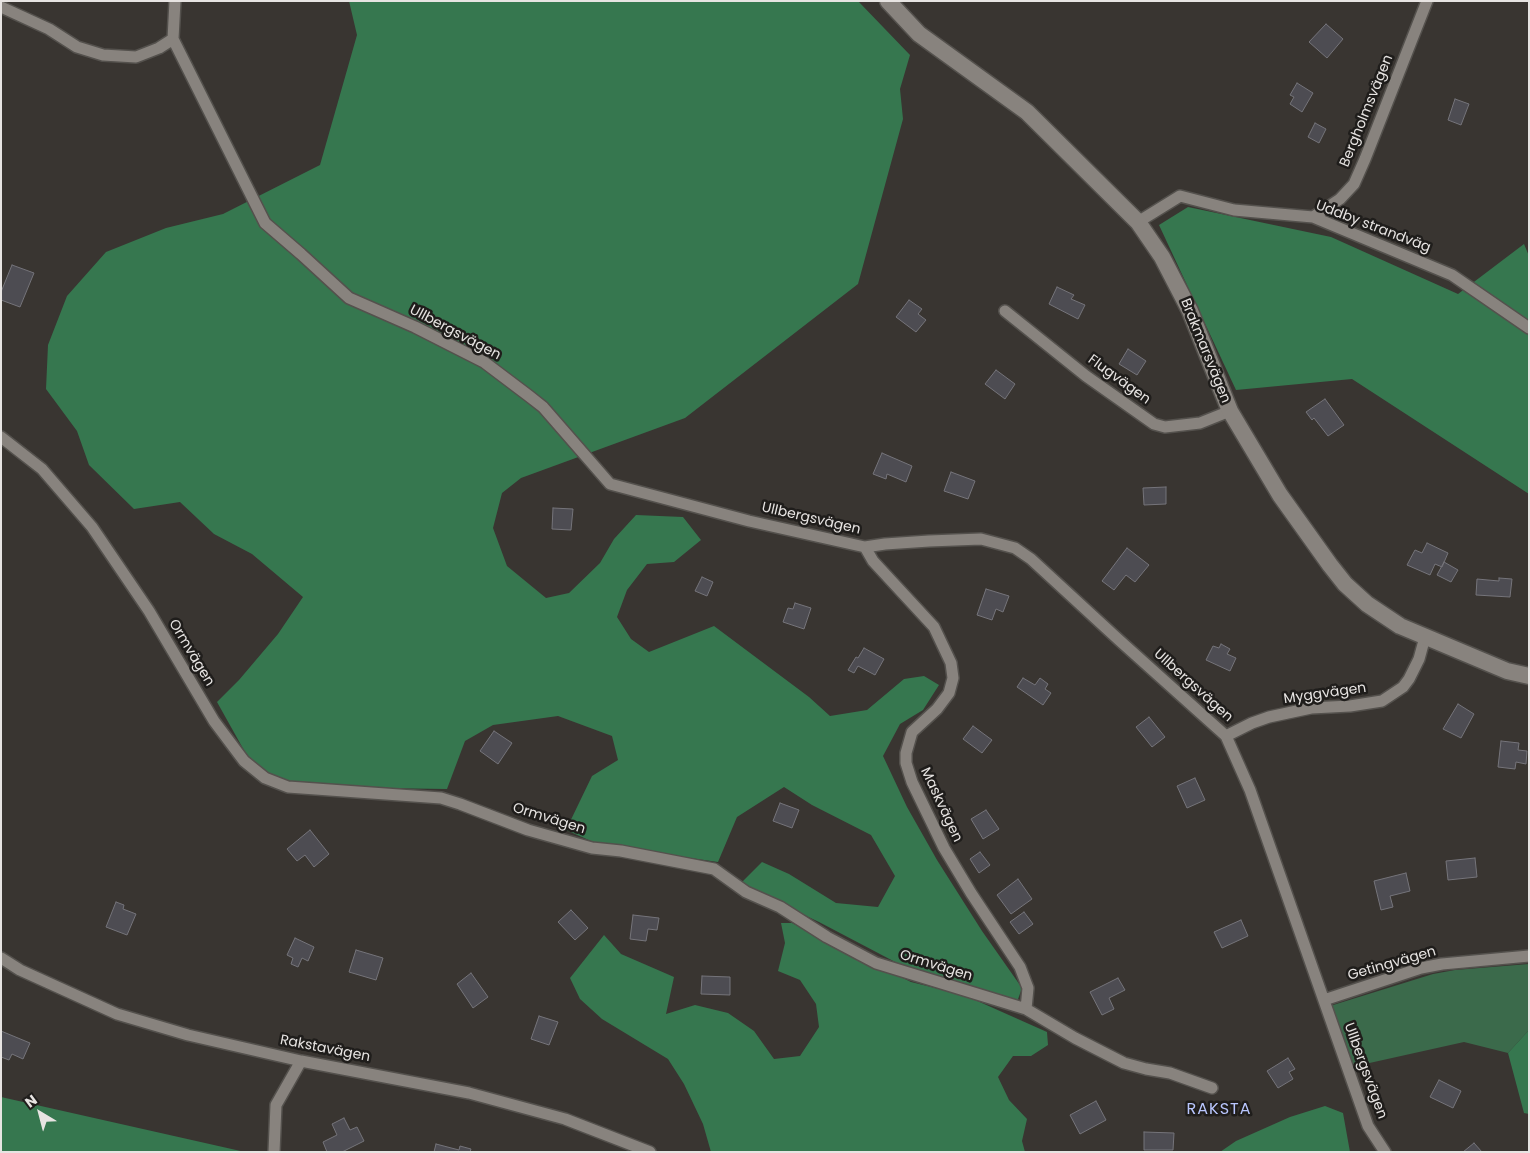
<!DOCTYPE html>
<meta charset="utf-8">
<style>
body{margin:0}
#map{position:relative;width:1530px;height:1153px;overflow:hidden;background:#393531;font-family:Poppins,sans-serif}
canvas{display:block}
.frame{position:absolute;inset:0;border:2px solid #e7e4e2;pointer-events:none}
.north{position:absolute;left:15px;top:1088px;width:50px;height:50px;-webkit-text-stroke:4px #1f1d1b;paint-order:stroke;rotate:323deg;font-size:14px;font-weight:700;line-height:20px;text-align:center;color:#e7e4e2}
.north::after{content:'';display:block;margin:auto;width:18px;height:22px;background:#e7e4e2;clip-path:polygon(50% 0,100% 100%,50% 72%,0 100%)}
</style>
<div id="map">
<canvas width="1530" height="1153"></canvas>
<div class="frame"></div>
<div class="north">N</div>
</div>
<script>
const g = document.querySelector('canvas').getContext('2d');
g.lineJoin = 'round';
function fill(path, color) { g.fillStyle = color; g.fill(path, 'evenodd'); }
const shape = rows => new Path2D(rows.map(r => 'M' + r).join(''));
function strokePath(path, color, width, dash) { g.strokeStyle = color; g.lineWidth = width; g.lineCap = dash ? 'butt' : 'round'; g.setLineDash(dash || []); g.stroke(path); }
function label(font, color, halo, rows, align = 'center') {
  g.font = font + ' Poppins,sans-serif'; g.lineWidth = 5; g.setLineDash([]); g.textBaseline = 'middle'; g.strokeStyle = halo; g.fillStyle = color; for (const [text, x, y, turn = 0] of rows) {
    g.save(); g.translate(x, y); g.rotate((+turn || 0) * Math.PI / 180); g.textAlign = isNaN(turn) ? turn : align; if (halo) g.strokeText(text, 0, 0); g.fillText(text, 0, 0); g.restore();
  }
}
fill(shape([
 [1529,964,1529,1030,1508,1053,1464,1042,1347,1068,1330,1006,1433,974,1455,970]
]), '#3b6a4b');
fill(shape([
 [349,1,858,1,910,55,900,89,903,119,858,284,685,418,521,478,502,493,493,528,507,566,546,598,569,593,600,563,614,539,636,515,683,517,701,540,674,562,647,564,627,590,617,617,631,639,649,652,714,626,809,697,830,716,867,710,904,679,924,676,939,685,923,710,900,724,883,756,907,807,937,860,982,931,1022,988,1017,1002,918,974,819,922,762,895,742,882,762,862,789,874,836,903,878,907,895,876,871,835,812,805,784,787,737,817,718,862,600,845,566,830,592,776,618,760,612,736,558,716,493,725,465,741,447,789,375,788,281,781,250,761,217,702,239,680,278,634,303,597,252,554,214,534,180,502,134,509,89,465,77,431,46,389,48,345,67,296,106,252,166,228,223,214,320,165,357,35],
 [1188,207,1331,237,1458,294,1524,244,1529,256,1529,494,1352,379,1236,390,1159,225],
 [781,923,792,923,911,982,964,995,1047,1032,1048,1045,1031,1056,1013,1056,998,1077,1009,1100,1027,1119,1022,1141,1025,1152,711,1152,703,1124,684,1084,668,1059,602,1019,580,999,570,978,604,935,621,954,674,977,666,1014,695,1005,728,1013,754,1031,774,1059,800,1056,819,1027,816,1004,800,980,778,971,785,943],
 [1529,1030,1529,1114,1524,1113,1508,1053],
 [1,1097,245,1152,1,1152],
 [1325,1106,1343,1113,1350,1152,1220,1152,1236,1141,1290,1117]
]), '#36774f');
const building = shape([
 [1326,24,1343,39,1327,58,1309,42,1326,24],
 [1297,83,1313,93,1302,112,1290,104,1294,97,1290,95,1297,83],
 [1455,99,1469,104,1461,125,1448,120,1455,99],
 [1315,123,1326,129,1319,143,1308,137,1315,123],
 [12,265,34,273,20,307,1,300,1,292,12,265],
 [1057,287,1074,295,1071,299,1085,305,1078,319,1049,304,1057,287],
 [909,300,922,309,918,314,926,320,916,332,896,317,909,300],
 [1128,349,1146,361,1137,375,1119,364,1128,349],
 [996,370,1015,384,1005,399,985,384,996,370],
 [1325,399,1344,425,1328,436,1314,418,1312,420,1306,412,1325,399],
 [882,453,912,466,906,482,887,474,886,479,873,474,882,453],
 [951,472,975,481,968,499,944,491,951,472],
 [1166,487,1166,504,1144,505,1143,488,1166,487],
 [553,508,573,509,571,530,552,529,553,508],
 [1427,543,1448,553,1442,567,1435,564,1430,575,1407,565,1415,550,1422,553,1427,543],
 [1127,548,1149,565,1135,582,1126,575,1114,590,1102,581,1127,548],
 [1444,562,1458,570,1451,582,1437,575,1444,562],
 [702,577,713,582,707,596,695,591,702,577],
 [1499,578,1512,579,1510,597,1476,595,1477,579,1499,581,1499,578],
 [986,589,1009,596,1003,612,996,609,992,620,977,615,986,589],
 [795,603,811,608,804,629,783,622,788,608,793,609,795,603],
 [1221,644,1230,649,1227,654,1236,658,1230,671,1206,660,1213,646,1219,648,1221,644],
 [864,648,884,659,875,675,858,666,854,673,848,670,856,657,858,658,864,648],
 [1023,678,1035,685,1040,678,1048,684,1045,689,1051,693,1043,705,1017,687,1023,678],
 [1458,704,1474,714,1461,738,1443,729,1458,704],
 [1149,717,1165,737,1152,747,1136,727,1149,717],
 [973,726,992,740,982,753,963,739,973,726],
 [494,731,512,743,498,764,480,751,494,731],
 [1501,741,1519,743,1518,750,1527,751,1526,764,1516,762,1515,769,1498,767,1501,741],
 [1195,778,1205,800,1187,808,1177,786,1195,778],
 [780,803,799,810,792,828,773,821,780,803],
 [986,810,999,829,983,839,971,819,986,810],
 [310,830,329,854,314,867,305,855,297,861,287,849,310,830],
 [980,852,990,865,979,873,970,859,980,852],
 [1475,858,1477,877,1448,880,1446,861,1475,858],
 [1406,873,1410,891,1390,896,1393,907,1381,910,1374,881,1406,873],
 [1018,879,1032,899,1011,914,997,895,1018,879],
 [116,902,124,905,123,909,136,914,127,935,106,927,116,902],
 [571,910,588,928,575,940,558,922,571,910],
 [1024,912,1033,924,1019,934,1010,922,1024,912],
 [633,915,659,918,657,930,648,929,646,941,630,939,633,915],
 [1241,920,1248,936,1222,948,1214,932,1241,920],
 [295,938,314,947,308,961,302,958,298,967,291,964,293,958,287,955,295,938],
 [356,950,383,958,376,980,349,972,356,950],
 [471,973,488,997,473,1008,457,984,471,973],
 [702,976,730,977,730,995,701,994,702,976],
 [1118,978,1125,990,1109,998,1114,1009,1102,1015,1090,992,1118,978],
 [539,1016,558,1022,549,1045,531,1039,539,1016],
 [1,1031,30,1043,23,1059,12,1054,9,1060,1,1057,1,1031],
 [1288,1058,1295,1069,1289,1072,1293,1079,1278,1088,1267,1071,1288,1058],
 [1439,1080,1461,1091,1453,1108,1430,1097,1439,1080],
 [1096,1101,1106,1120,1080,1134,1070,1115,1096,1101],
 [344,1118,350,1130,357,1127,364,1141,342,1152,327,1152,323,1142,337,1135,332,1124,344,1118],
 [1144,1132,1174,1133,1173,1150,1144,1150,1144,1132],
 [1474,1143,1482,1152,1463,1152,1474,1143],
 [436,1144,459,1150,460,1146,471,1149,470,1152,434,1152,436,1144]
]);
fill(building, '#4d4c52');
strokePath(building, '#75747a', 1);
const street = shape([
 [1,7,49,29,77,47,103,55,136,57,159,48,173,39],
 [173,39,265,223,301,254,349,298,415,327,484,362,529,396,543,407,610,484,749,521,865,547,885,544,929,541,981,539,1015,548,1031,559,1119,640,1226,736,1250,790,1368,1126,1385,1152],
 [173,39,175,1],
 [1313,217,1340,199,1354,184,1365,159,1427,1],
 [1138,222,1180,196,1234,210,1313,217,1452,275,1529,328],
 [1005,311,1086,376,1154,424,1165,427,1200,423,1230,411],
 [1,437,42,469,92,527,149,611,214,721,244,761,265,778,288,787,441,798,460,804,528,830,592,848,621,851,714,869,746,892,780,907,827,937,876,963,1026,1009,1075,1038,1124,1063,1146,1069,1170,1073,1212,1088],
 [865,547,873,561,934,627,951,663,953,678,949,693,937,709,912,732,906,753,906,763,912,782,944,848,971,893,1020,967,1028,988,1026,1009],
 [1226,736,1252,723,1269,717,1311,708,1350,706,1382,701,1403,687,1409,679,1419,659,1425,637],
 [1,958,20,970,117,1014,188,1035,301,1061,469,1093,565,1119,650,1152],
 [1324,1000,1421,968,1442,964,1529,956],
 [274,1152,276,1105,301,1061]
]);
const secondary = shape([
 [888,1,919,34,1027,112,1138,222,1162,257,1190,311,1230,411,1280,495,1330,565,1345,584,1367,604,1400,626,1507,671,1529,676]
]);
strokePath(street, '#54514d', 14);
strokePath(secondary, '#54514d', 19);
strokePath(street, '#88837e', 11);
strokePath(secondary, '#88837e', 16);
label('14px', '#e7e4e2', '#1f1d1b', [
 ["Bergholmsvägen",1367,111,-68],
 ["Uddby strandväg",1373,227,21],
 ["Ullbergsvägen",455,333,28],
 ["Brakmarsvägen",1205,351,68],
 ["Flugvägen",1119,380,36],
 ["Ullbergsvägen",811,519,13],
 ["Ormvägen",191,653,59],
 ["Ullbergsvägen",1193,686,42],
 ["Myggvägen",1325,694,-8],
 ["Maskvägen",941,805,65],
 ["Ormvägen",549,819,17],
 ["Getingvägen",1392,964,-16],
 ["Ormvägen",936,966,17],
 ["Rakstavägen",325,1049,11],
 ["Ullbergsvägen",1365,1071,70]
]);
g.letterSpacing = '1px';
label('16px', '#b9c6fe', '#1f1d1b', [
 ["RAKSTA",1219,1110]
]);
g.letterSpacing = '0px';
</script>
